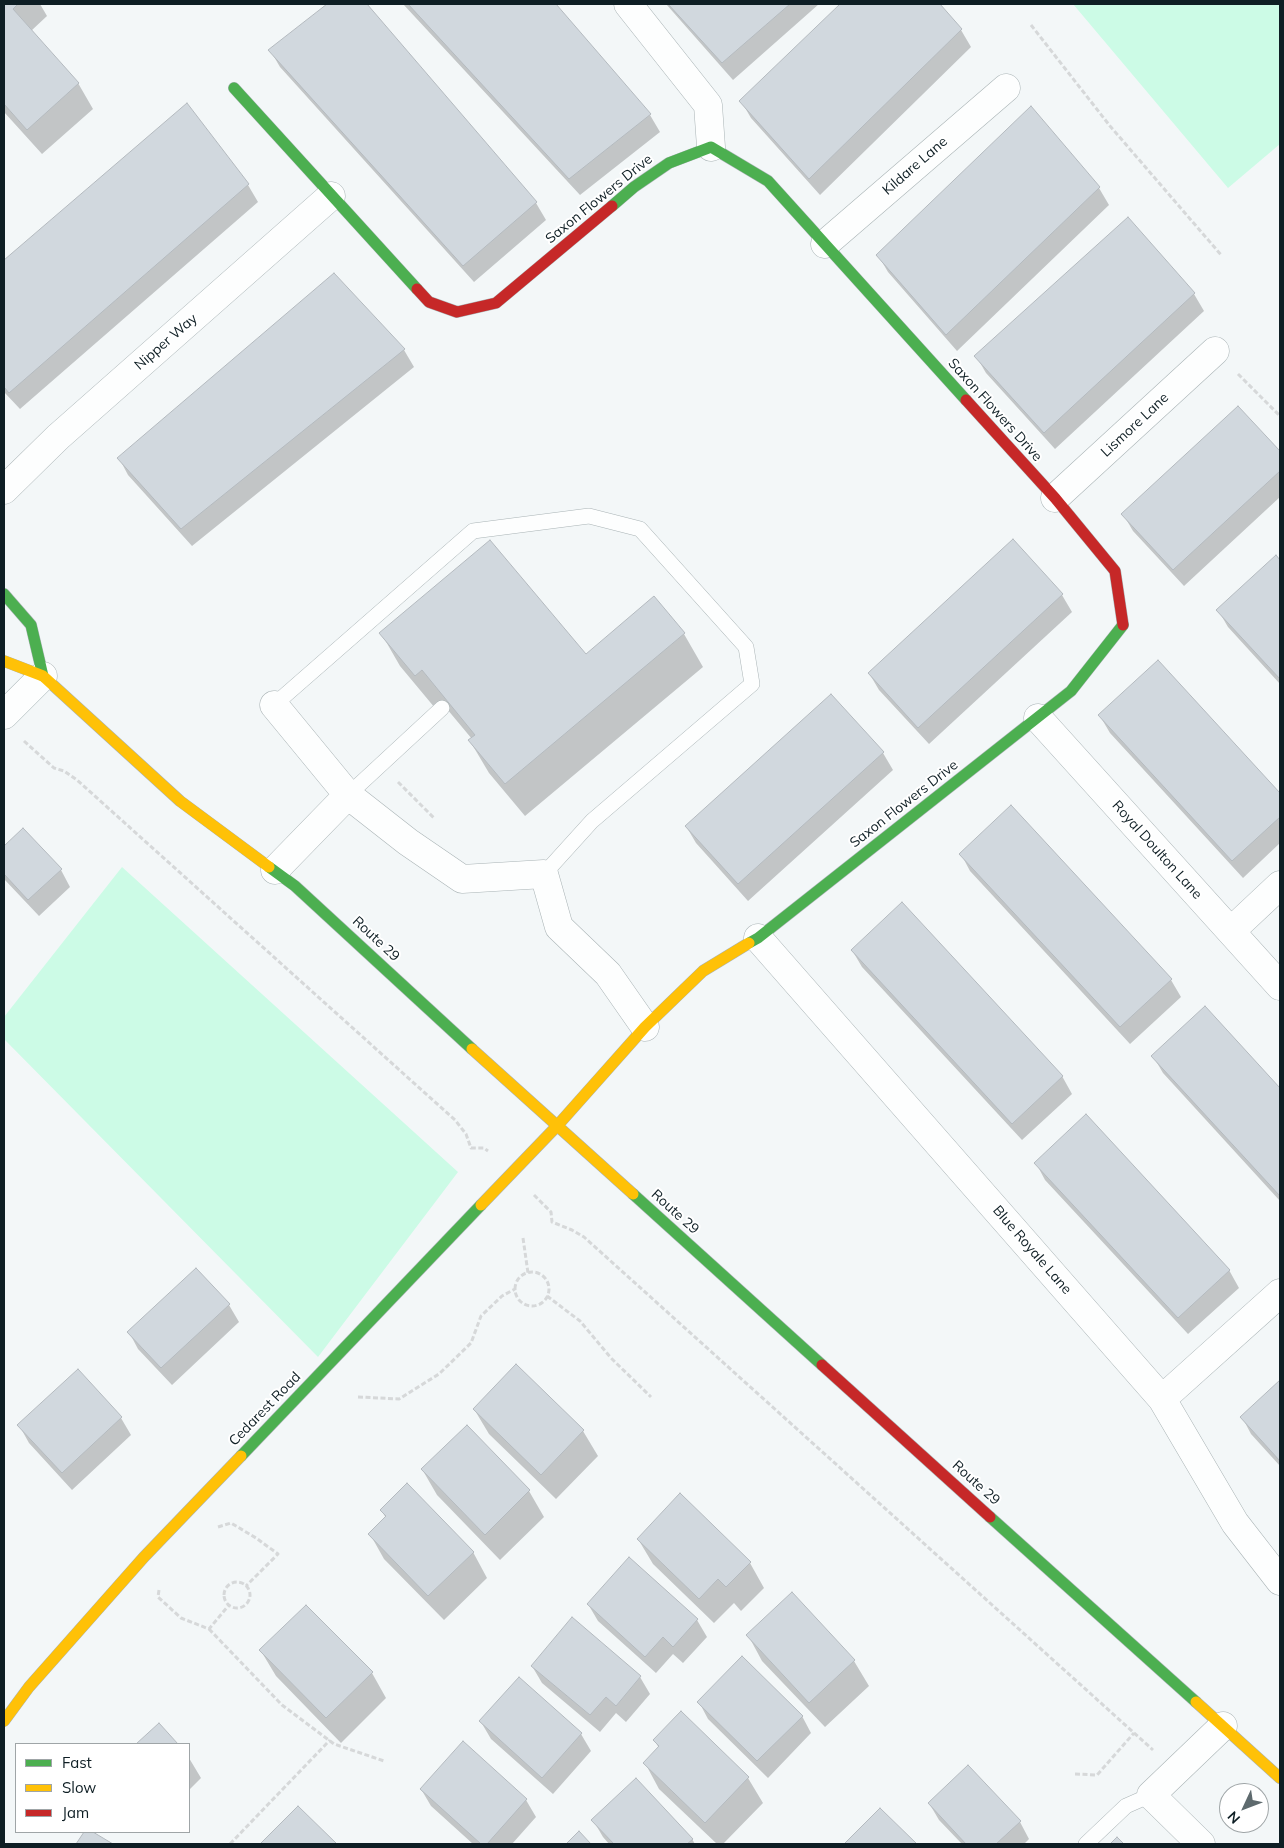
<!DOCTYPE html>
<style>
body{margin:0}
#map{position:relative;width:1284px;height:1848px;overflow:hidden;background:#f3f7f8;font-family:Mulish,sans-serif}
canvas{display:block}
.frame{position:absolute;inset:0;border:5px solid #0e1e24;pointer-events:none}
.legend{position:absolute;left:15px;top:1743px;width:175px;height:90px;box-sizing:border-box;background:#fff;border:1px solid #9fa5a7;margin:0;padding:6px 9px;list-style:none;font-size:15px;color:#0e1e24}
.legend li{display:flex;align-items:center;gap:10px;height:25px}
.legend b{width:25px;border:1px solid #9fa5a7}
.north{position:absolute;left:1219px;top:1783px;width:50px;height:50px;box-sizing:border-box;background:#fff;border:1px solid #9fa5a7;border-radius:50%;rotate:227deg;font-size:14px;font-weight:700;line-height:20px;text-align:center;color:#0e1e24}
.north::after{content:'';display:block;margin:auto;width:18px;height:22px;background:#5e6a6e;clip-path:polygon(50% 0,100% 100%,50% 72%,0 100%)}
</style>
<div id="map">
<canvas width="1284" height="1848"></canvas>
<div class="frame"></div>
<ul class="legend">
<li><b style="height:6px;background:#4caf50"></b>Fast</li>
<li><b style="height:6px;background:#ffc107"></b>Slow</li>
<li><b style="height:6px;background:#c62828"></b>Jam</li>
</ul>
<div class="north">N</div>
</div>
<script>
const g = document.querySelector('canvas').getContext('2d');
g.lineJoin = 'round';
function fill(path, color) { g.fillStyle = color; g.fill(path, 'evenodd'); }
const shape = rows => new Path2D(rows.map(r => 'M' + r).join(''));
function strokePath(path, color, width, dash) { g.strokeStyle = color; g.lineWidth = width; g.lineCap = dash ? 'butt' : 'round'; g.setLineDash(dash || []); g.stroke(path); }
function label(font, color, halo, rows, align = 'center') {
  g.font = font + ' Mulish,sans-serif'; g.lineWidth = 4; g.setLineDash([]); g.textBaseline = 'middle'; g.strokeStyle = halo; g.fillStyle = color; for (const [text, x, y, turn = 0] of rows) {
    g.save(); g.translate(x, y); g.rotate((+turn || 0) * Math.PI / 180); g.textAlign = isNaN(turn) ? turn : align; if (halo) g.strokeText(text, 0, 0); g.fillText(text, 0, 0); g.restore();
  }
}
fill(shape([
 [1073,4,1280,4,1280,144,1228,188],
 [122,867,458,1172,318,1357,4,1039,4,1017]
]), '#ccfbe6');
fill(shape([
 [4,4,40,4,47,16,31,31,78,83,93,109,42,154,4,112],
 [329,4,365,4,536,203,546,220,474,282,280,67,270,50],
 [403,4,554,4,650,115,660,132,580,195],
 [666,4,819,4,733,80],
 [842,4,938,4,961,30,971,47,820,195,751,118,741,101],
 [187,105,248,185,258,202,20,409,4,392,4,261],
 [1099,188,1109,205,957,351,888,272,878,255],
 [334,275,404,350,414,367,192,546,128,475,119,458],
 [1194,294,1204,311,1055,449,986,373,976,356],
 [1238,407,1280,453,1280,497,1184,586,1133,531,1123,514],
 [1013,541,1062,595,1072,612,929,744,879,690,869,673],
 [1276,557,1280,562,1280,684,1228,627,1218,610],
 [381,633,586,655,684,634,703,667,525,816,489,773,470,741,472,739,442,703,435,708,400,666],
 [1158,662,1280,795,1280,843,1243,878,1110,733,1100,716],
 [831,695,883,753,893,770,748,901,696,843,686,826],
 [23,830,61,870,70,887,39,916,4,879,4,848],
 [961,854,1171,980,1181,997,1130,1044,970,871],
 [852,950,1062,1076,1072,1094,1022,1140,862,967],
 [1205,1008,1280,1090,1280,1201,1163,1073,1153,1056],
 [1036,1163,1229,1270,1239,1288,1188,1334,1045,1180],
 [196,1269,229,1305,239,1322,172,1385,138,1349,129,1332],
 [516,1366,583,1431,598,1456,556,1499,489,1434,474,1409],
 [1280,1382,1280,1466,1251,1434,1242,1417],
 [121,1418,131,1435,72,1490,29,1443,19,1425],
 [467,1426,529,1491,544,1517,500,1560,437,1495,422,1469],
 [381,1510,473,1552,487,1578,444,1620,384,1559,370,1534,386,1518],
 [638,1539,750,1563,764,1588,741,1611,734,1603,714,1623,653,1564],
 [792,1594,854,1661,869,1686,825,1727,762,1661,748,1635],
 [588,1604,697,1620,707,1637,683,1663,673,1654,656,1673,598,1621],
 [261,1651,372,1673,386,1698,341,1743,276,1676],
 [532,1666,640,1677,650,1694,626,1722,616,1713,600,1732,542,1683],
 [519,1678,581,1734,591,1751,553,1794,491,1739,481,1722],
 [699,1702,802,1716,811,1733,768,1778,708,1719],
 [681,1713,748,1778,763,1803,723,1844,717,1844,659,1789,645,1763,659,1748,654,1740],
 [463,1743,526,1800,536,1817,512,1844,473,1844,431,1806,421,1789],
 [189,1758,201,1778,189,1790],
 [929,1803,1020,1822,1029,1839,1024,1844,962,1844,939,1820],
 [298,1808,335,1844,262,1844],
 [880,1810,915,1844,846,1844],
 [593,1820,692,1839,695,1844,609,1844,603,1837]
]), '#0003');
const building = shape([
 [4,4,18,4,13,9,79,83,27,130,4,104,4,4],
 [327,4,367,4,537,202,463,266,268,50,327,4],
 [408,4,556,4,651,114,569,179,408,4],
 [668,4,790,4,722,63,668,4],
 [840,4,940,4,962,29,809,179,739,101,840,4],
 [187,103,249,184,9,393,4,387,4,260,187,103],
 [1031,106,1100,187,946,335,876,255,1031,106],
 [1128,217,1195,293,1044,433,974,356,1128,217],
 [334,273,405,349,181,529,117,458,334,273],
 [1238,406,1280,451,1280,471,1173,570,1121,514,1238,406],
 [1013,539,1063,594,918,728,868,673,1013,539],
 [490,540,586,654,654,596,685,633,505,784,468,740,475,735,422,670,415,676,379,633,490,540],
 [1276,555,1280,560,1280,679,1216,610,1276,555],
 [1158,660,1280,793,1280,817,1232,861,1098,715,1158,660],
 [831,694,884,752,738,884,685,826,831,694],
 [1011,805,1172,979,1120,1027,959,854,1011,805],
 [23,828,62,869,28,900,4,874,4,846,23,828],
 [902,902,1063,1076,1012,1124,851,950,902,902],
 [1205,1006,1280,1088,1280,1196,1151,1056,1205,1006],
 [1086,1114,1230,1270,1178,1318,1034,1163,1086,1114],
 [196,1268,230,1304,161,1368,127,1332,196,1268],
 [516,1364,584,1430,541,1475,473,1409,516,1364],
 [78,1369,122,1417,62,1473,17,1425,78,1369],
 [1280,1380,1280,1461,1240,1417,1280,1380],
 [467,1425,530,1490,485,1535,421,1469,467,1425],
 [407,1483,474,1552,428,1596,368,1534,386,1516,380,1510,407,1483],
 [680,1493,751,1562,726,1587,718,1579,699,1599,637,1539,680,1493],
 [629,1557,698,1619,673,1647,663,1637,645,1657,587,1604,629,1557],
 [792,1592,855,1660,809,1703,746,1635,792,1592],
 [306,1605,373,1672,326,1718,259,1650,306,1605],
 [572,1617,641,1676,616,1706,606,1697,590,1715,531,1666,572,1617],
 [742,1656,803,1716,757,1761,697,1702,742,1656],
 [519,1677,582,1733,542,1778,479,1721,519,1677],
 [681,1711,749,1777,705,1823,643,1763,659,1746,653,1740,681,1711],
 [159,1723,178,1744,136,1744,159,1723],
 [463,1741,527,1799,487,1844,481,1844,420,1789,463,1741],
 [968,1765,1021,1821,996,1844,966,1844,928,1803,968,1765],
 [636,1778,693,1839,687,1844,614,1844,591,1820,636,1778],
 [298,1806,337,1844,260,1844,298,1806],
 [880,1808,917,1844,844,1844,880,1808],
 [579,1831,591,1844,566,1844,579,1831],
 [84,1832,93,1832,113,1844,76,1844,84,1832],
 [1117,1837,1124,1844,1110,1844,1117,1837]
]);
fill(building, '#d1d8de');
strokePath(building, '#b4babf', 1);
const lane = shape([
 [274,705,473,531,589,516,640,529,746,647,752,684,592,821,544,874],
 [348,795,442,708],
 [1086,1844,1126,1806,1151,1795]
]);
const street = shape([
 [628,4,708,105,711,147],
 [825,244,1006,88],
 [4,490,58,437,331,196],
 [1055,498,1215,351],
 [274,705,348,795,408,842,462,879,544,874,559,927,608,974,645,1027],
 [4,715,43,676],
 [1038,718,1280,986],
 [275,870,348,795],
 [1231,931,1280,885],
 [758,938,1162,1399,1235,1523,1280,1581],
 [1162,1399,1280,1293],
 [1201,1844,1151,1795,1223,1726]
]);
const fast = shape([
 [234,88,417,289],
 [612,206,634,187,669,163,711,147,768,181,966,400],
 [4,594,31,625,43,676],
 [269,867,295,886,472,1049],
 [749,943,758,938,1071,691,1123,625],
 [633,1194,822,1365],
 [241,1456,481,1205],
 [990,1517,1196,1702]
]);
const slow = shape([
 [4,661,43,676,180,801,269,867],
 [472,1049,633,1194],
 [481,1205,557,1126,645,1027,703,971,749,943],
 [1196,1702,1280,1778],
 [4,1721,29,1687,144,1557,241,1456]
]);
const jam = shape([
 [417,289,429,302,457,312,496,303,612,206],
 [966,400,1055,498,1115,571,1123,625],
 [822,1365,990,1517]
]);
strokePath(lane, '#a9b3b5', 16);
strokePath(street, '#a9b3b5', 29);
strokePath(fast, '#a9b3b5', 12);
strokePath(slow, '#a9b3b5', 12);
strokePath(jam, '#a9b3b5', 12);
strokePath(shape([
 [1031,25,1110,126,1222,256],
 [1238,374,1280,416],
 [24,741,54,768,64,771,77,780,455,1120,466,1134,471,1148,484,1148,488,1151],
 [398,782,435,819],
 [534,1195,551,1212,552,1222,572,1230,584,1237,1153,1750],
 [523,1238,528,1273],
 '515 1289a17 17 0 1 1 34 0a17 17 0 1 1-34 0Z',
 [547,1296,580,1321,611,1358,651,1397],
 [358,1397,399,1399,439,1374,471,1343,481,1316,502,1296,515,1289],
 [218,1527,231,1523,256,1538,278,1554,246,1586],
 '224 1595a13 13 0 1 1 26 0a13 13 0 1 1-26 0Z',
 [159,1590,158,1597,181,1618,209,1629,229,1605],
 [209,1629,282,1705,334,1744,384,1761],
 [1075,1774,1097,1775,1134,1733],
 [230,1844,330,1740]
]), '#d6d8d9', 3, [5, 2.5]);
strokePath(lane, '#fdfefe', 15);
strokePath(street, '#fdfefe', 28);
strokePath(fast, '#4caf50', 11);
strokePath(slow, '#ffc107', 11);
strokePath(jam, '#c62828', 11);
label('14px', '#0e1e24', '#fff', [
 ["Kildare Lane",915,166,-41],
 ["Saxon Flowers Drive",599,199,-39],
 ["Nipper Way",166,342,-41],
 ["Saxon Flowers Drive",995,410,48],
 ["Lismore Lane",1135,425,-43],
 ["Saxon Flowers Drive",904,804,-38],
 ["Royal Doulton Lane",1157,850,48],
 ["Route 29",376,939,43],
 ["Route 29",675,1212,42],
 ["Blue Royale Lane",1032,1250,49],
 ["Cedarest Road",265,1409,-46],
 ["Route 29",976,1483,42]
]);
</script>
